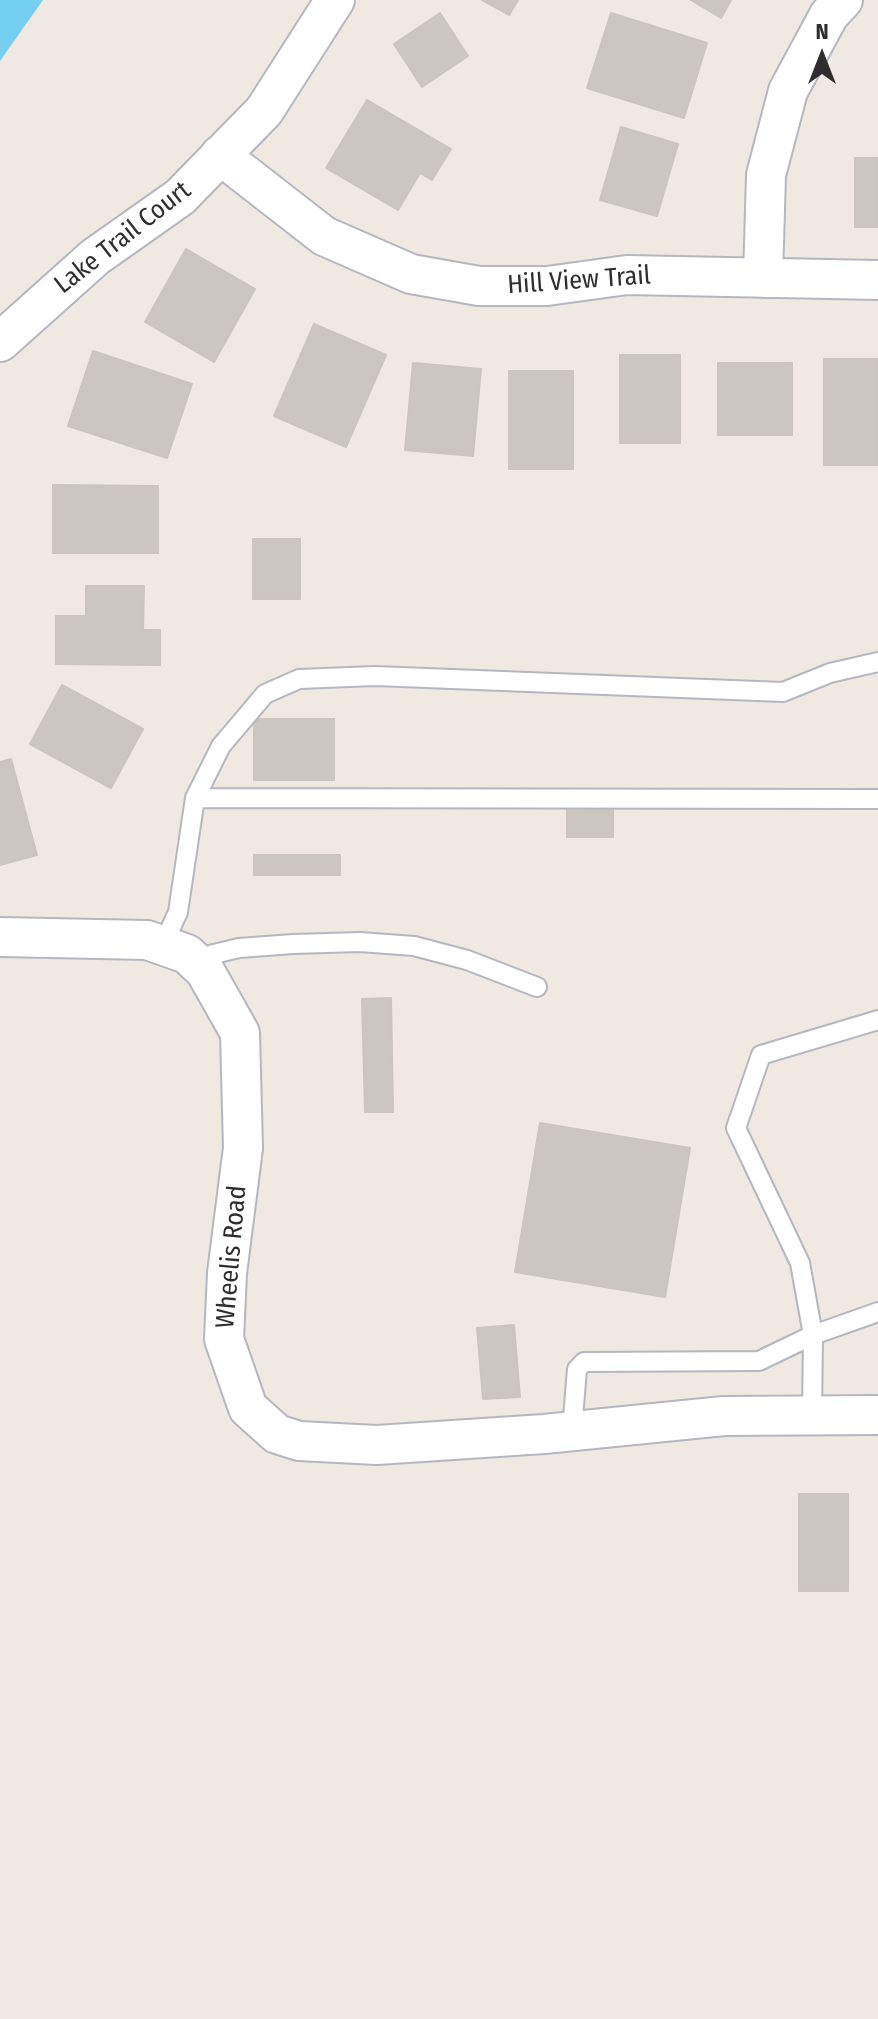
<!DOCTYPE html>
<style>
body{margin:0}
#map{position:relative;width:878px;height:2019px;overflow:hidden;background:#efe9e1;font-family:"Fira Sans Condensed",sans-serif}
canvas{display:block}
.north{position:absolute;left:782px;top:16px;width:80px;height:80px;-webkit-text-stroke:6px #fff;paint-order:stroke;rotate:0deg;font-size:22px;font-weight:700;line-height:32px;text-align:center;color:#2e2e2e}
.north::after{content:'';display:block;margin:auto;width:28px;height:36px;background:#2e2e2e;clip-path:polygon(50% 0,100% 100%,50% 72%,0 100%)}
</style>
<div id="map">
<canvas width="878" height="2019"></canvas>
<div class="north">N</div>
</div>
<script>
const g = document.querySelector('canvas').getContext('2d');
g.lineJoin = 'round';
function fill(path, color) { g.fillStyle = color; g.fill(path, 'evenodd'); }
const shape = rows => new Path2D(rows.map(r => 'M' + r).join(''));
function strokePath(path, color, width, dash) { g.strokeStyle = color; g.lineWidth = width; g.lineCap = dash ? 'butt' : 'round'; g.setLineDash(dash || []); g.stroke(path); }
function label(font, color, halo, rows, align = 'center') {
  g.font = font + ' "Fira Sans Condensed",sans-serif'; g.lineWidth = 6; g.setLineDash([]); g.textBaseline = 'middle'; g.strokeStyle = halo; g.fillStyle = color; for (const [text, x, y, turn = 0] of rows) {
    g.save(); g.translate(x, y); g.rotate((+turn || 0) * Math.PI / 180); g.textAlign = isNaN(turn) ? turn : align; if (halo) g.strokeText(text, 0, 0); g.fillText(text, 0, 0); g.restore();
  }
}
fill(shape([
 [0,0,43,0,0,61]
]), '#75cff0');
const building = shape([
 [482,0,518,0,509,15,482,0],
 [691,0,731,0,721,18,691,0],
 [440,13,468,56,422,87,394,44,440,13],
 [611,13,707,43,684,118,587,88,611,13],
 [367,100,451,149,432,180,420,173,398,210,326,168,367,100],
 [621,127,678,144,657,216,600,200,621,127],
 [855,158,878,158,878,227,855,227,855,158],
 [186,249,255,289,214,362,145,322,186,249],
 [314,324,386,355,346,447,274,416,314,324],
 [93,351,192,384,167,458,68,426,93,351],
 [620,355,680,355,680,443,620,443,620,355],
 [824,359,878,359,878,465,824,465,824,359],
 [413,363,481,369,473,456,405,450,413,363],
 [718,363,792,363,792,435,718,435,718,363],
 [509,371,573,371,573,469,509,469,509,371],
 [53,485,158,486,158,553,53,553,53,485],
 [253,539,300,539,300,599,253,599,253,539],
 [86,586,144,586,143,630,160,630,160,665,56,664,56,616,86,616,86,586],
 [62,685,143,729,111,788,30,744,62,685],
 [254,719,334,719,334,780,254,780,254,719],
 [11,759,37,855,0,865,0,762,11,759],
 [567,804,613,804,613,837,567,837,567,804],
 [254,855,340,855,340,875,254,875,254,855],
 [391,998,393,1112,365,1112,362,999,391,998],
 [540,1123,690,1148,665,1297,515,1272,540,1123],
 [514,1325,520,1397,483,1399,477,1328,514,1325],
 [799,1494,848,1494,848,1591,799,1591,799,1494]
]);
fill(building, '#cbc7bf');
strokePath(building, '#cbc5ba', 2);
const service = shape([
 [195,798,878,799],
 [163,945,178,912,195,798,221,746,265,694,299,679,375,676,783,692,830,673,878,662],
 [193,959,239,948,293,944,360,942,414,946,467,960,537,987],
 [812,1416,813,1335,878,1312],
 [572,1430,577,1369,584,1362,759,1361,813,1335,800,1263,736,1128,761,1055,878,1020]
]);
const minor = shape([
 [220,155,324,236,411,274,479,286,547,286,627,275,878,280],
 [763,278,766,175,788,91,829,15,843,0],
 [0,342,95,257,180,197,264,111,335,0],
 [0,937,147,940,187,954,205,971,240,1033,243,1148,227,1273,224,1339,248,1408,277,1434,299,1441,377,1445,544,1434,724,1416,878,1415]
]);
strokePath(service, '#b4b7c1', 22);
strokePath(minor, '#b4b7c1', 42);
strokePath(service, '#fff', 18);
strokePath(minor, '#fff', 38);
label('26px', '#2e2e2e', '#fff', [
 ["Lake Trail Court",123,238,-38],
 ["Hill View Trail",579,281,-4],
 ["Wheelis Road",232,1257,-85]
]);
</script>
